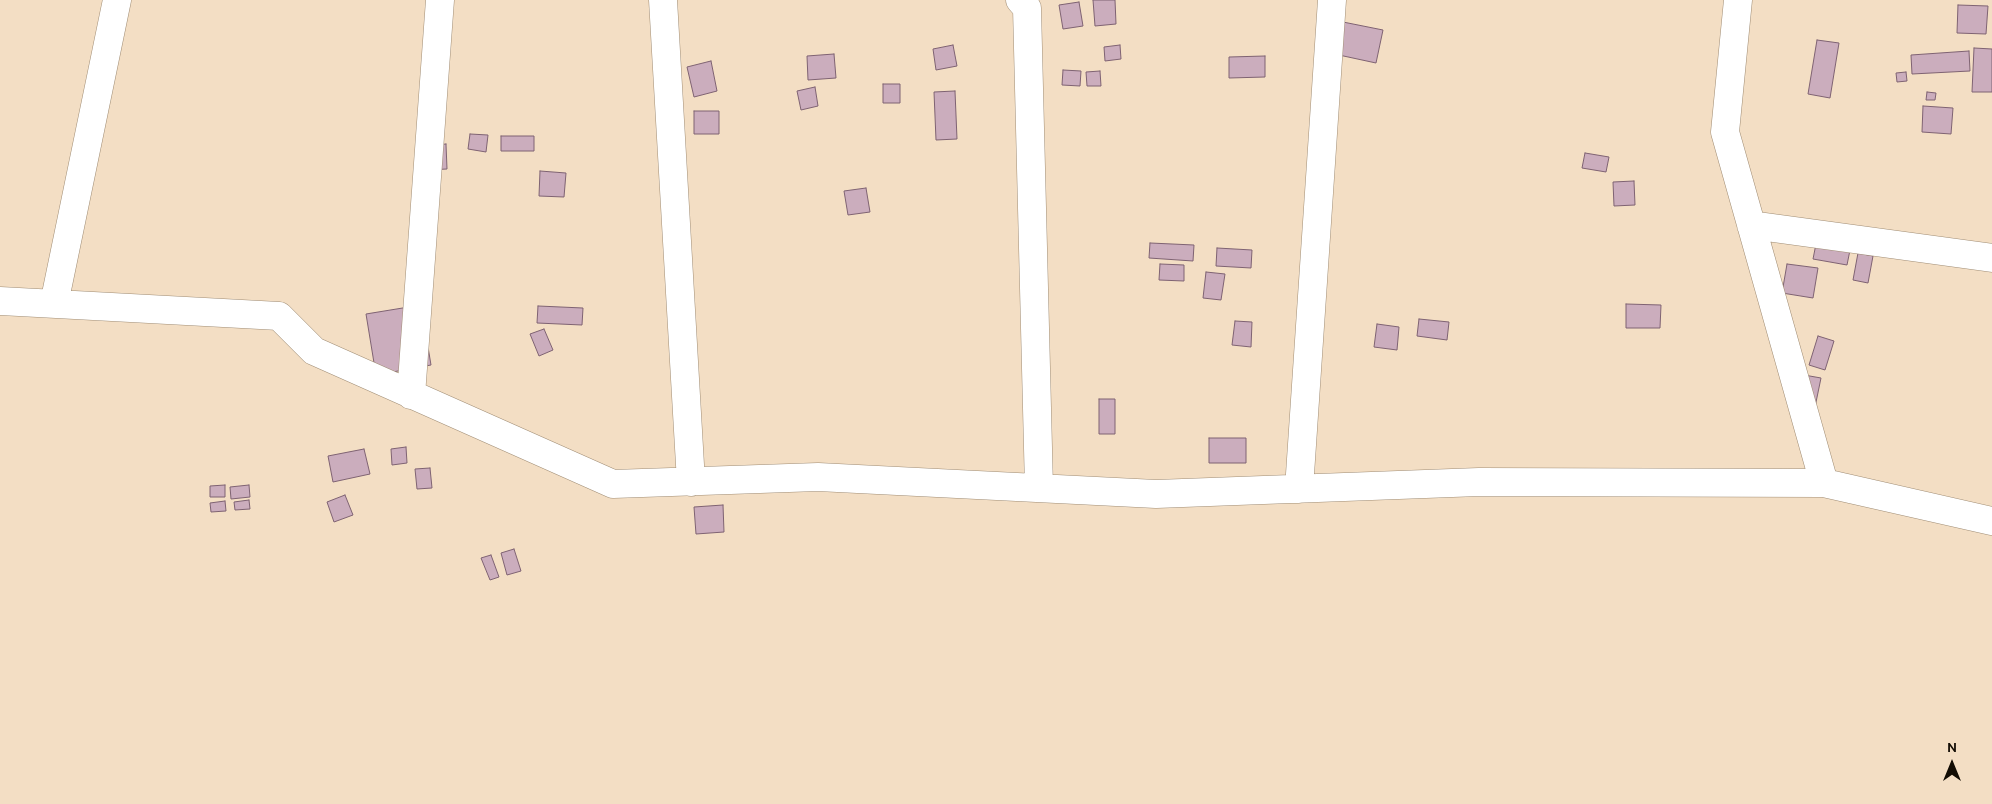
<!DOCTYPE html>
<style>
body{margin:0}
#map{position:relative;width:1992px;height:804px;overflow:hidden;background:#f3dec4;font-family:Overpass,sans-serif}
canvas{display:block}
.north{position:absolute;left:1927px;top:739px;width:50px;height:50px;-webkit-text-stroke:4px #f3dec4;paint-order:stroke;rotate:0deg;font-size:14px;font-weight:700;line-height:20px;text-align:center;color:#120c04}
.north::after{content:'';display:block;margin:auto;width:18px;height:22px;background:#120c04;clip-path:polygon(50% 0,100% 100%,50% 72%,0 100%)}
</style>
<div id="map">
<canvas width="1992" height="804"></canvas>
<div class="north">N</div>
</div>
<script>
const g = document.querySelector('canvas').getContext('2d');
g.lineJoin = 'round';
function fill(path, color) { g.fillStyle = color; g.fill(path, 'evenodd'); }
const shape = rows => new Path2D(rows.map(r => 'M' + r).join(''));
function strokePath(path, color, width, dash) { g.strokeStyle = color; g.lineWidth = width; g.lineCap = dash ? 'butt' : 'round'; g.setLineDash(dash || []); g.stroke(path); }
const building = shape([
 [1093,0,1115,0,1116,24,1095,26,1093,0],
 [1079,2,1083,26,1063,29,1059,5,1079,2],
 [1958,5,1988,6,1986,34,1957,33,1958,5],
 [1333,20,1383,30,1376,63,1325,52,1333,20],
 [1817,40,1839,43,1830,98,1808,94,1817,40],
 [953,45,957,66,936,70,933,49,953,45],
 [1120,45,1121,59,1105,61,1104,47,1120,45],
 [1974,48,1992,49,1992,92,1972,92,1974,48],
 [1969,51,1970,71,1912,74,1911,55,1969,51],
 [834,54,836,78,808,80,807,56,834,54],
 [1265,56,1265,77,1229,78,1229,57,1265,56],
 [711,61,717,91,694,97,687,67,711,61],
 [1063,70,1081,71,1080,86,1062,85,1063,70],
 [1100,71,1101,86,1087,86,1086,72,1100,71],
 [1906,72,1907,81,1897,82,1896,73,1906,72],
 [883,84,900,84,900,103,883,103,883,84],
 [815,87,818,106,801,110,797,91,815,87],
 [955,91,957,139,936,140,934,92,955,91],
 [1927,92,1936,93,1935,100,1926,100,1927,92],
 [1923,106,1953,108,1951,134,1922,132,1923,106],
 [694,111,719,111,719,134,694,134,694,111],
 [470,134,488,135,486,152,468,149,470,134],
 [501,136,534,136,534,151,501,151,501,136],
 [446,144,447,169,426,170,425,146,446,144],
 [1585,153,1609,157,1606,172,1582,168,1585,153],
 [540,171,566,173,564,197,539,196,540,171],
 [1634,181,1635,205,1614,206,1613,182,1634,181],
 [866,188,870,212,848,215,844,191,866,188],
 [1150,243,1194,245,1193,261,1149,258,1150,243],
 [1816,244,1850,250,1847,265,1813,259,1816,244],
 [1217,248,1252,250,1251,268,1216,266,1217,248],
 [1858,253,1873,256,1868,283,1853,280,1858,253],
 [1160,264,1184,265,1184,281,1159,280,1160,264],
 [1787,264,1818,268,1813,298,1782,293,1787,264],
 [1206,272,1225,274,1221,300,1203,298,1206,272],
 [1626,304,1661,305,1660,328,1626,328,1626,304],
 [421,305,431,365,376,375,366,314,421,305],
 [538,306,583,308,582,325,537,323,538,306],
 [1419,319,1449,322,1447,340,1417,336,1419,319],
 [1235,321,1252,322,1251,347,1232,345,1235,321],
 [1377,324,1399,327,1397,350,1374,347,1377,324],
 [544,329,553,350,539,356,530,334,544,329],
 [1818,336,1834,341,1825,370,1809,365,1818,336],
 [1804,375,1821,378,1815,407,1804,375],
 [1099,399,1115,399,1115,434,1099,434,1099,399],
 [1209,438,1246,438,1246,463,1209,463,1209,438],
 [406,447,407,463,392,465,391,449,406,447],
 [364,449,370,474,333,482,328,456,364,449],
 [430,468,432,488,417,489,415,469,430,468],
 [225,485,225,497,210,497,210,486,225,485],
 [249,485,250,497,231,499,230,487,249,485],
 [345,495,353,515,334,522,327,502,345,495],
 [249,500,250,509,235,510,234,502,249,500],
 [225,501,226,511,211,512,210,503,225,501],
 [723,505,724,532,696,534,694,507,723,505],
 [514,549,521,571,507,575,501,553,514,549],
 [491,555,499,577,490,580,481,558,491,555]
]);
fill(building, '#cbadbd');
strokePath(building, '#7e6272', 1);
const street = shape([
 [663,0,691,482],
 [1020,0,1027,8,1039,488],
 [1738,0,1725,132,1824,483],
 [1751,225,1992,258],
 [0,301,279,316,314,351,613,484,818,477,1156,494,1479,482,1824,483,1992,521],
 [54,304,117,0],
 [411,395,440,0],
 [1299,489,1332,0]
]);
strokePath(street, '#a08d75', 29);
strokePath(street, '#fff', 28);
</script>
